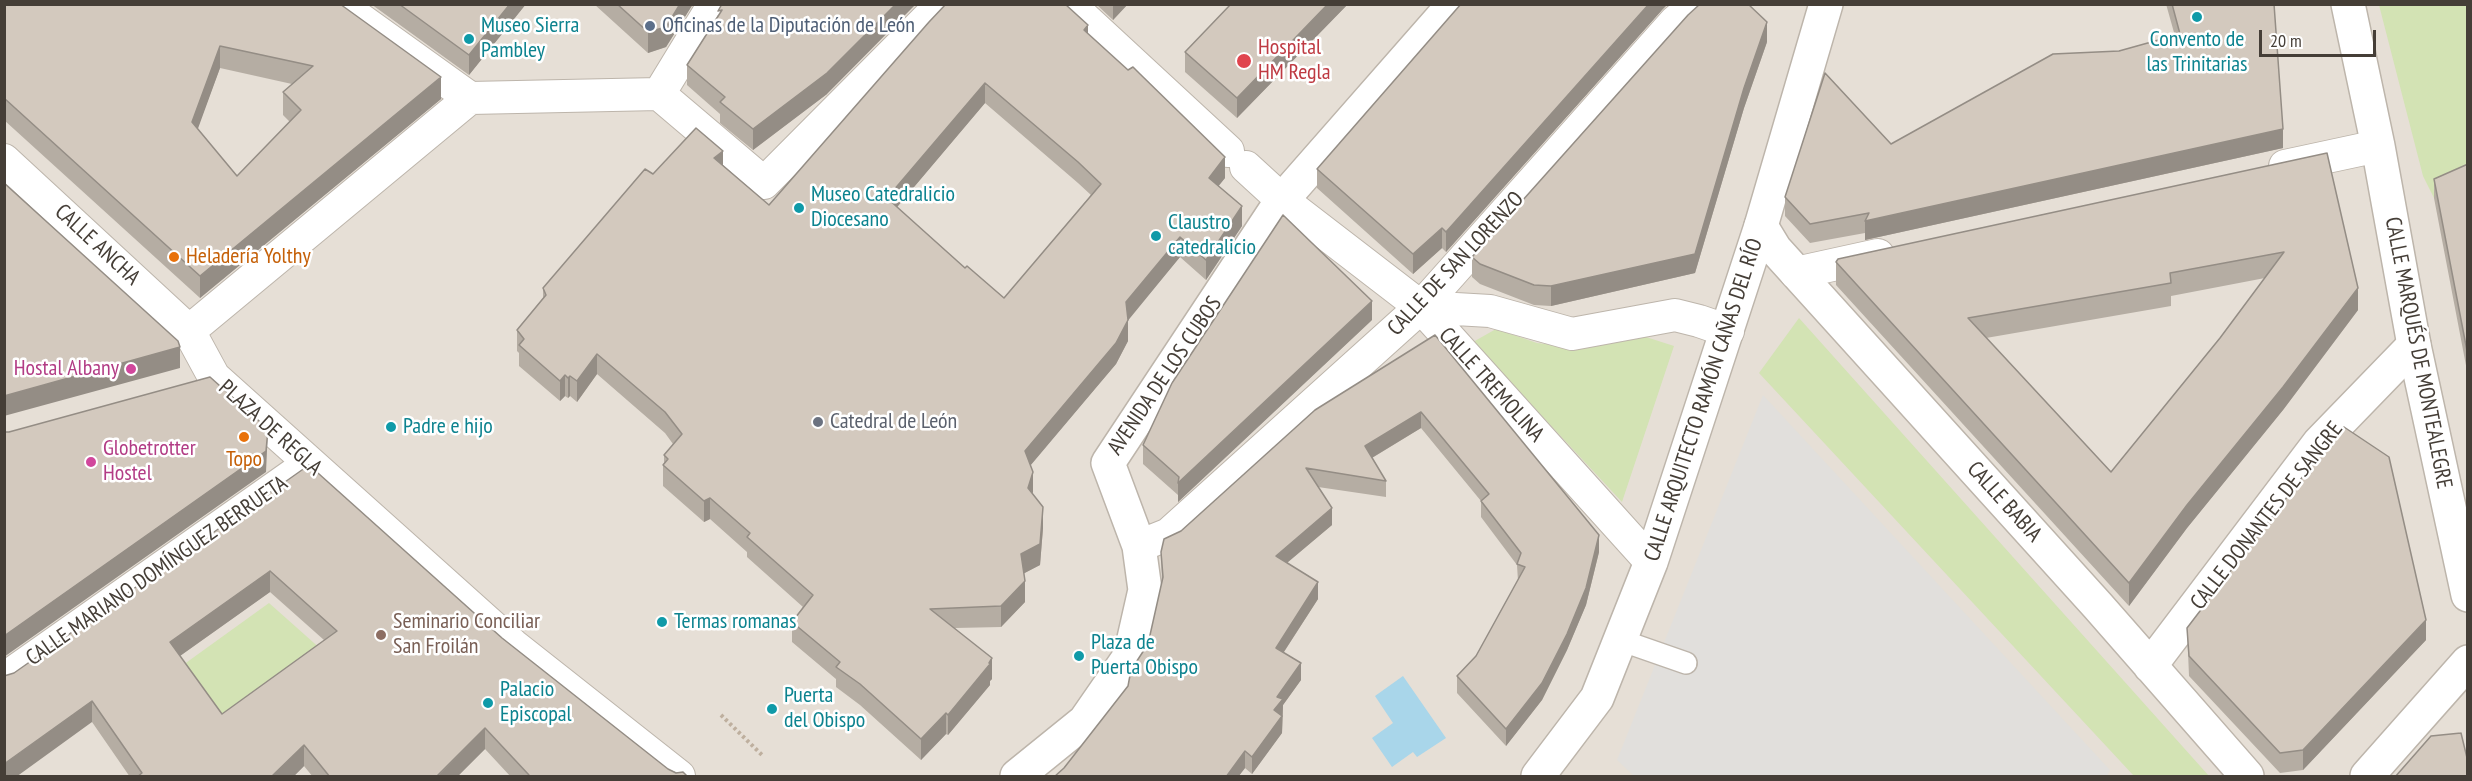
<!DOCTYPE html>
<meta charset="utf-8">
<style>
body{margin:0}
#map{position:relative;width:2472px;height:781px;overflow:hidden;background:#f2eee8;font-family:"PT Sans Narrow",sans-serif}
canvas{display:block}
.frame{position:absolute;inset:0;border:6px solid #453e37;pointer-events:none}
.scale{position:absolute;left:2259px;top:30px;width:117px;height:27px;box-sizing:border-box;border:3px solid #453e37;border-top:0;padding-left:8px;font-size:18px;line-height:21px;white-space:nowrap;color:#453e37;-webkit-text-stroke:4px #fff;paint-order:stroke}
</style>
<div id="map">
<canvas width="2472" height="781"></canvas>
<div class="frame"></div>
<div class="scale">20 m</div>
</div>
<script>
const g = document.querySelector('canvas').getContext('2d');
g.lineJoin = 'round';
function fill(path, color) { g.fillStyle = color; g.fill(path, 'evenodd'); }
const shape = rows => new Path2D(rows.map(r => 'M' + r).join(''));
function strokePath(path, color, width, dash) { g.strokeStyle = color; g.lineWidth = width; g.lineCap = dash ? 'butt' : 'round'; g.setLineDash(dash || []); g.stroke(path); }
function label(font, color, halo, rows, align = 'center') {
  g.font = font + ' "PT Sans Narrow",sans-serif'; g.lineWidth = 5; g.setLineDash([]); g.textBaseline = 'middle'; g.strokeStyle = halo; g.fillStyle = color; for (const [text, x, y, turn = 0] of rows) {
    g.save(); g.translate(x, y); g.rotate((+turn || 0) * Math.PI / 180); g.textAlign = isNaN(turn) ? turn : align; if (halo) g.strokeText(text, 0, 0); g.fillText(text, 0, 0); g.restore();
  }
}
fill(shape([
 [5,5,2467,5,2467,776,5,776]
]), '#e6dfd6');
fill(shape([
 [2379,5,2467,5,2467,183,2434,198,2423,176],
 [1799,318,2209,776,2134,776,1759,373],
 [1496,329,1537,343,1563,346,1627,336,1646,337,1674,346,1622,502,1473,342],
 [269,603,323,651,225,722,183,665]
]), '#d3e3b4');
fill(shape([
 [1763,395,2110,770,2107,776,1634,776,1617,760]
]), '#e1dfdc');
fill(shape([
 [1403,676,1446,738,1417,757,1413,752,1392,767,1372,738,1393,723,1375,696]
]), '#a9d6ea');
const service = shape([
 [1620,640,1686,663]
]);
const pedestrian = shape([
 [339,4,470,98],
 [1069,4,1228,151],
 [659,94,764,183,942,4],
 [659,94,714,4],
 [4,160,189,331,214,377,513,645,679,776],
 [2285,166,2378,146],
 [1246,167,1282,200,1421,307],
 [1796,273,1878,255],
 [189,331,470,98,659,94],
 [1139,546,1169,534,1421,307,1675,22,1696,4],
 [1651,562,1421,307,1490,311,1572,334,1675,315,1699,321,1728,331],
 [4,679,310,463]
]);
const minor = shape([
 [1761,226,1775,249,2098,606,2247,776],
 [2150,666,2319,443,2414,345],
 [1017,776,1085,721,1130,656,1145,590,1139,546,1108,463,1282,200,1454,4],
 [2367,776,2468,662]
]);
const tertiary = shape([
 [2348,4,2378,146,2414,345,2468,595],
 [1538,776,1597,698,1651,562,1761,226,1826,4]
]);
strokePath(service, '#bdb5ab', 24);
strokePath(pedestrian, '#bdb5ab', 34);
strokePath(minor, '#bdb5ab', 36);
strokePath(tertiary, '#bdb5ab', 36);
strokePath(shape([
 [721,715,762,755]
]), '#beaf9e', 4, [3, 3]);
strokePath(service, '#fff', 21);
strokePath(pedestrian, '#fff', 32);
strokePath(minor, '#fff', 33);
strokePath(tertiary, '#fff', 33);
fill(shape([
 [4,4,340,4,441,99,200,298,4,120],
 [220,68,292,84,283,92,283,115,290,122,237,176,197,129],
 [371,4,526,4,469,75],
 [594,4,693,4,666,47,648,53],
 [946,4,1088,34,1225,178,1218,186,1242,226,1206,280,1180,257,1128,319,1128,341,1116,364,1030,465,1032,494,1043,528,1040,565,1024,573,1025,602,1001,627,955,628,992,679,990,681,990,685,948,735,946,734,921,760,860,705,836,687,836,679,792,642,792,622,803,607,747,557,747,552,710,519,704,522,663,486,663,465,664,463,664,455,673,444,665,433,597,374,577,402,570,396,568,398,565,396,560,401,519,366,519,353,517,351,517,330,543,298,543,288,653,174,723,165,769,205],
 [985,103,1078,183,1091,195,1004,298,965,268,897,207],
 [1096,4,1128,4,1113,20],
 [1231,4,1348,4,1237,118,1185,72,1185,52],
 [2166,4,2274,4,2283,148,1865,240,1865,233,1810,243,1785,216,1785,197,1891,144,2119,51,2175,36],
 [1662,10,1446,252,1442,248,1413,274,1317,188,1317,169],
 [718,15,827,94,753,150,720,123,720,114,687,85,687,65],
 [1767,42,1744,108,1695,273,1551,306,1534,305,1480,284,1472,277,1472,257],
 [2327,153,2358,310,2283,410,2187,528,2129,606,1836,285,1836,262],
 [2265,278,2220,338,2111,472,1986,338,2171,306,2171,296],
 [2468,164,2468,376,2434,198,2434,179],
 [1372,320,1178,502,1178,495,1143,464,1143,445],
 [1435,335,1599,552,1586,605,1567,650,1542,700,1506,746,1457,693,1457,676,1476,656,1518,581,1517,565,1481,517,1481,501,1421,428,1372,458,1386,481,1386,497,1318,487,1332,525,1287,563,1318,599,1284,652,1301,680,1283,705,1282,733,1252,774,1245,768,1238,777,1054,777,1064,768,1128,686,1148,644,1162,582,1161,552,1181,531],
 [309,465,502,638,668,769,688,777,511,777,485,749,457,777,313,777,304,766,293,777,130,777,92,722,14,673],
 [270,592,324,640,222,714,180,656],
 [2187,628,2426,640,2303,770,2280,773,2189,676]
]), '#b5ada3');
fill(shape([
 [510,4,526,4,469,75,469,55],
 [680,4,693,4,666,47,648,53,648,32],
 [896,4,916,4,827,94,753,150,753,129],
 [1113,4,1128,4,1113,20],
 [1328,4,1348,4,1237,118,1237,98],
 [1649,4,1668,4,1662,10,1446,252,1446,232],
 [1767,22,1767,42,1744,108,1695,273,1551,306,1551,286,1744,88],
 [1088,25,1088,46,1084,30],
 [220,46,220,68,192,145,192,122],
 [441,77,441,99,200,298,200,276],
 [985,83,985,103,887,219,887,198],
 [2283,129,2283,148,1865,240,1865,221],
 [723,151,723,172,714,158],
 [1225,157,1225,178,1209,198,1209,178],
 [1242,206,1242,226,1206,280,1206,260],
 [1442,228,1442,248,1413,274,1413,254],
 [1180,237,1180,257,1126,323,1126,302],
 [2358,288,2358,310,2283,410,2187,528,2129,606,2129,583,2187,505],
 [1372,301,1372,320,1178,502,1178,483],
 [1128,320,1128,341,1116,364,1025,472,1025,451],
 [180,347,180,368,4,416,4,396],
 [597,354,597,374,577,402,577,381],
 [565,375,565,396,560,401,560,381],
 [570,376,570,396,568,398,568,378],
 [1421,412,1421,428,1365,462,1365,446],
 [268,429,266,472,4,657,4,636],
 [1033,472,1033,492,1028,509,1028,488],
 [710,498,710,519,704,522,704,501],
 [1043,507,1043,528,1040,565,1021,575,1021,554],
 [1332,508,1332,525,1276,572,1276,556],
 [1599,535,1599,552,1586,605,1567,650,1542,700,1506,746,1506,729],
 [270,571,270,592,170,663,170,642],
 [1025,581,1025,602,1001,627,1001,606],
 [1318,582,1318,599,1276,664,1276,648],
 [2426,620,2426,640,2303,770,2303,750],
 [992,658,992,679,990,681,990,685,948,735,948,715],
 [1301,663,1301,680,1283,705,1282,733,1252,774,1252,757,1274,710,1277,697],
 [92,701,92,722,16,777,4,777,4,764],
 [946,713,946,734,921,760,921,739],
 [485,728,485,749,457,777,437,777],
 [304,745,304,766,293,777,271,777],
 [1245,751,1245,768,1238,777,1226,777]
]), '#948d85');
const building = shape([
 [4,4,340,4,441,77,200,276,4,98,4,4],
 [220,46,313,66,283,92,301,110,237,176,192,122,220,46],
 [399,4,510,4,469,55,399,4],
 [617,4,680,4,666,27,648,32,617,4],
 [722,4,896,4,827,73,753,129,720,102,725,97,687,65,722,10,718,11,722,4],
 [946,4,1065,4,1088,25,1084,30,1128,70,1133,67,1139,73,1225,157,1209,178,1242,206,1206,260,1180,237,1126,302,1128,320,1116,343,1025,451,1033,472,1028,488,1043,507,1040,544,1021,554,1025,581,1001,606,930,609,992,658,989,663,990,664,948,715,946,713,921,739,860,684,836,667,840,662,792,622,813,595,747,537,750,533,710,498,704,501,663,465,668,459,664,455,682,434,665,412,597,354,577,381,570,376,568,378,565,375,560,381,519,345,524,339,517,330,546,295,543,288,645,169,653,174,696,128,723,151,714,158,769,205,929,22,946,4],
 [985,83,1078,162,1101,184,1004,298,967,266,965,268,887,198,985,83],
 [1231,4,1328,4,1237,98,1185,52,1231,4],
 [1461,4,1649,4,1446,232,1442,228,1413,254,1317,169,1461,4],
 [1700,4,1748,4,1767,22,1744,88,1695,254,1551,286,1534,285,1480,264,1472,257,1688,15,1700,4],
 [2172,4,2274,4,2283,129,1865,221,1869,213,1810,224,1785,197,1825,73,1891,144,2053,54,2119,51,2180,34,2172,4],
 [2327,153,2358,288,2283,387,2187,505,2129,583,1836,262,1838,259,2327,153],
 [2284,252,2220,338,2111,472,1968,318,2171,283,2170,273,2284,252],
 [2468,164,2468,356,2434,179,2468,164],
 [4,183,178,341,180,347,4,396,4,183],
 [1283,215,1372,301,1178,483,1179,477,1143,445,1172,383,1283,215],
 [1435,335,1599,535,1586,588,1567,634,1542,683,1506,729,1457,676,1476,656,1525,567,1517,564,1521,553,1481,501,1489,494,1421,412,1365,446,1386,481,1306,468,1332,508,1276,556,1318,582,1276,648,1301,663,1277,697,1283,699,1274,710,1282,716,1252,757,1245,751,1226,777,1054,777,1064,768,1128,686,1131,670,1148,644,1163,577,1161,552,1164,539,1181,531,1315,410,1435,335],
 [210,377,268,429,266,451,4,636,4,432,9,432,210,377],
 [2344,427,2389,457,2426,620,2303,750,2280,753,2189,656,2187,628,2333,437,2344,427],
 [309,465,502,638,668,769,676,773,683,772,688,777,528,777,529,775,485,728,437,776,437,777,330,777,304,745,271,777,137,777,142,773,92,701,4,764,4,676,14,673,309,465],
 [270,571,337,631,222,714,170,642,270,571],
 [2461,733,2468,762,2468,777,2395,777,2431,736,2461,733]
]);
fill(building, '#d3c9be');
strokePath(building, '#948d85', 1.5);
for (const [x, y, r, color] of [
 [2197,17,6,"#0f9aa8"],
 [650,26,6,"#5c6f8a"],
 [469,39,6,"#0f9aa8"],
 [1244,61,8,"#e0444e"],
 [799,208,6,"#0f9aa8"],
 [1156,236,6,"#0f9aa8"],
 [174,257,6,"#e8710a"],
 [131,369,6,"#d1479c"],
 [818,422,6,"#6b7280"],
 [391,427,6,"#0f9aa8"],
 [244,437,6,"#e8710a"],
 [91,462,6,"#d1479c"],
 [662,622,6,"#0f9aa8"],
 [381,635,6,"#8d6e63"],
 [1079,656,6,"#0f9aa8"],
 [488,703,6,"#0f9aa8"],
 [772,709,6,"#0f9aa8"]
]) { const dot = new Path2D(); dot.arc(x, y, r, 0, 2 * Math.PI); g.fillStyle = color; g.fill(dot); strokePath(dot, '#fff', 2); }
label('22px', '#0d838f', '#fff', [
 ["Museo Sierra",481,26],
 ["Pambley",481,51],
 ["Convento de",2197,40,"center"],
 ["las Trinitarias",2197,65,"center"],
 ["Museo Catedralicio",811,195],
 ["Diocesano",811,220],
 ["Claustro",1168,223],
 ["catedralicio",1168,248],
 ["Padre e hijo",403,427],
 ["Termas romanas",674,622],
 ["Plaza de",1091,643],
 ["Puerta Obispo",1091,668],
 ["Palacio",500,690],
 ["Episcopal",500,715],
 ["Puerta",784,696],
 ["del Obispo",784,721]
], 'left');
label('22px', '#4e5e75', '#fff', [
 ["Oficinas de la Diputación de León",662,26]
], 'left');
label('22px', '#be3a42', '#fff', [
 ["Hospital",1258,48],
 ["HM Regla",1258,73]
], 'left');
label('22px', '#453e37', '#fff', [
 ["CALLE ANCHA",97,245,43],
 ["CALLE DE SAN LORENZO",1456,264,-47],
 ["CALLE MARQUÉS DE MONTEALEGRE",2418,353,79],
 ["AVENIDA DE LOS CUBOS",1165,376,-56],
 ["CALLE TREMOLINA",1491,385,48],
 ["CALLE ARQUITECTO RAMÓN CAÑAS DEL RÍO",1704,400,-72],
 ["PLAZA DE REGLA",270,428,42],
 ["CALLE BABIA",2004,502,48],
 ["CALLE DONANTES DE SANGRE",2267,516,-52],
 ["CALLE MARIANO DOMÍNGUEZ BERRUETA",157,571,-35]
]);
label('22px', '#c56008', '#fff', [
 ["Heladería Yolthy",186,257],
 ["Topo",244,460,"center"]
], 'left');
label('22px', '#b23c85', '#fff', [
 ["Hostal Albany",119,369],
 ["Globetrotter",103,449,"left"],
 ["Hostel",103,474,"left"]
], 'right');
label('22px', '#5b616d', '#fff', [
 ["Catedral de León",830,422]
], 'left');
label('22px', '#785e54', '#fff', [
 ["Seminario Conciliar",393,622],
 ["San Froilán",393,647]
], 'left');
</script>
